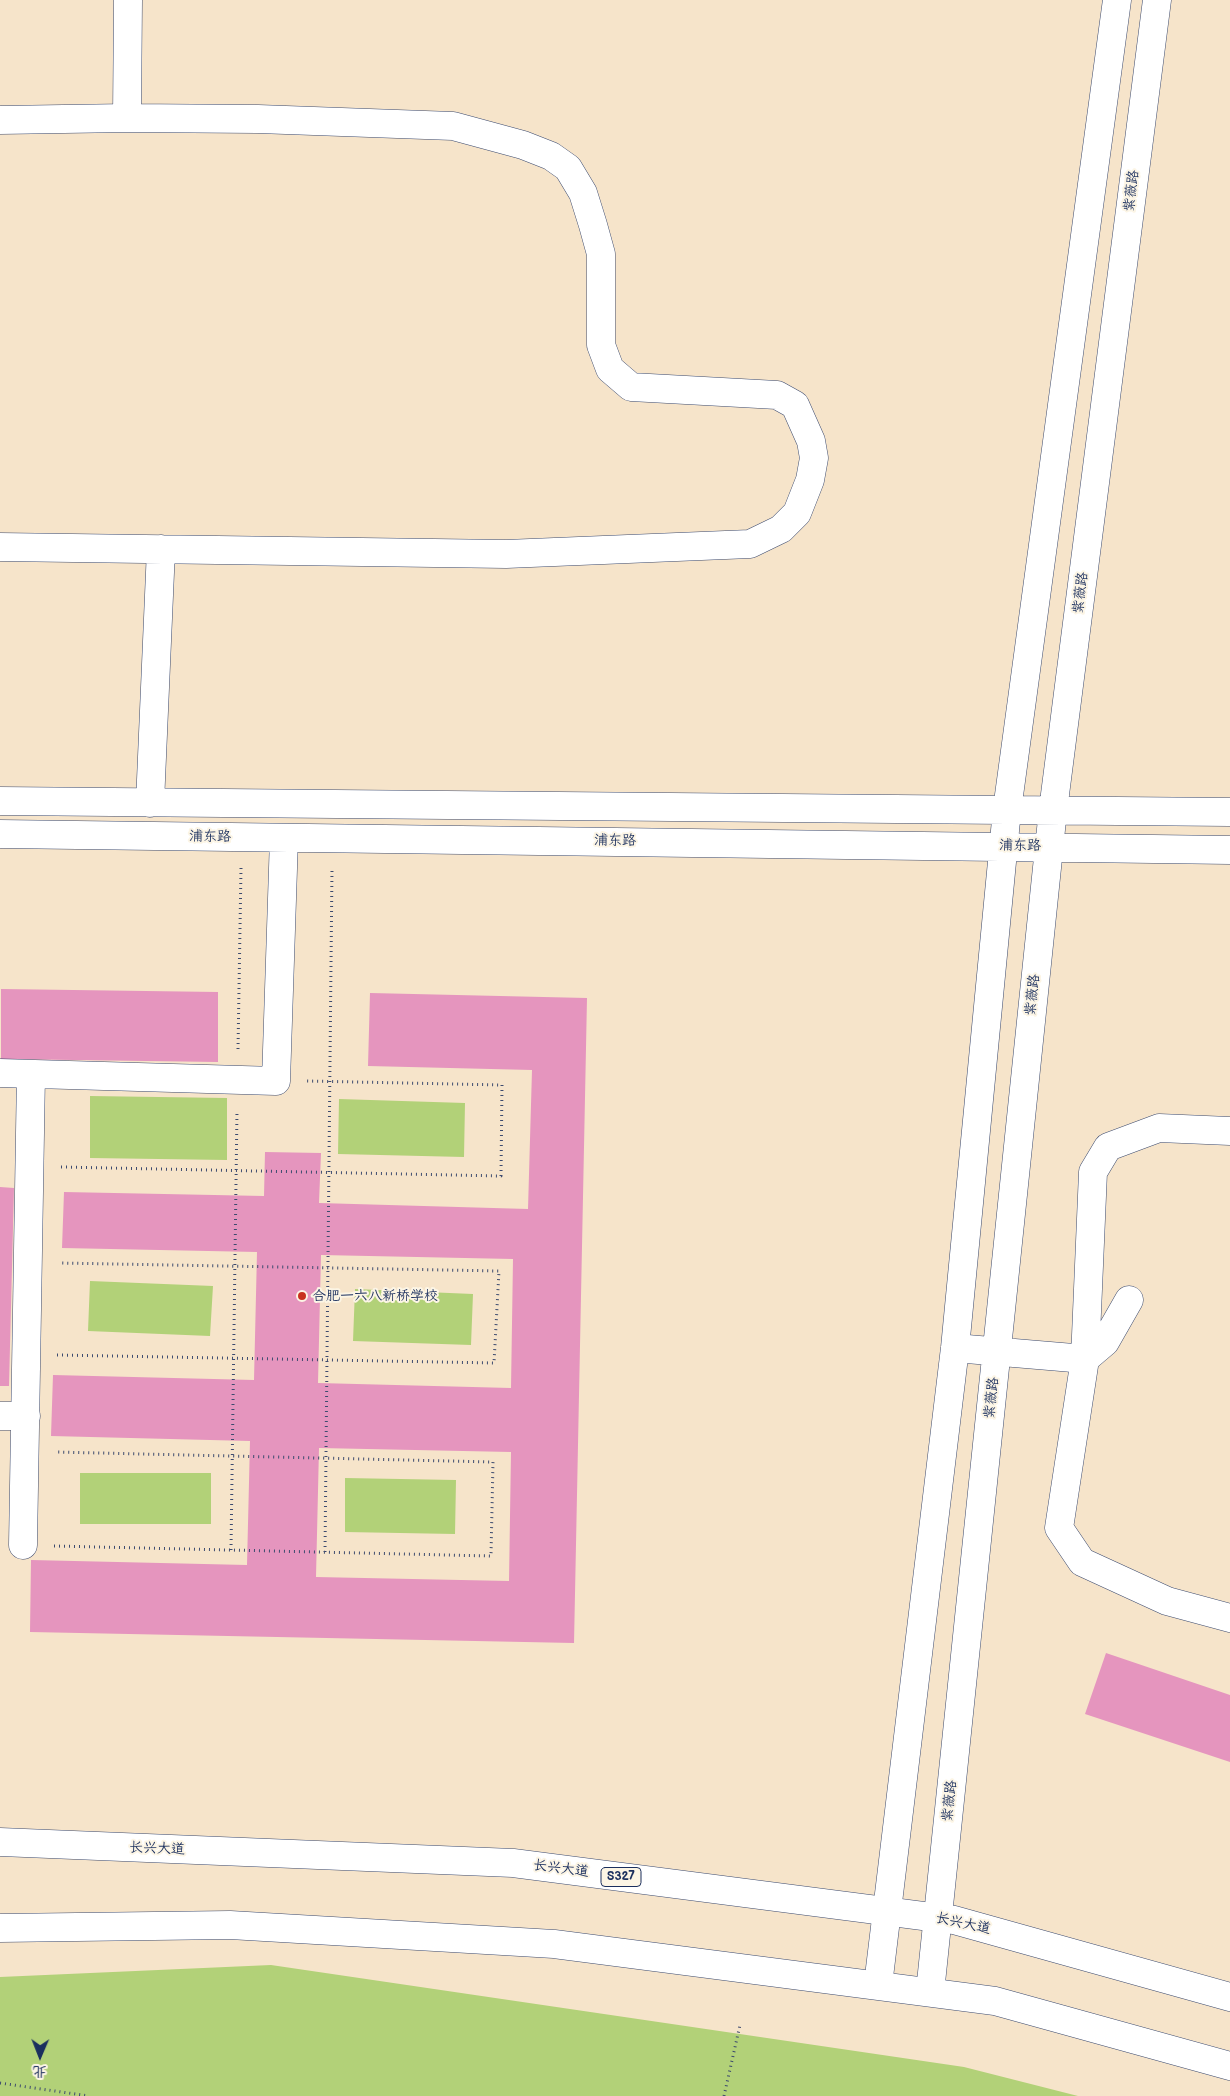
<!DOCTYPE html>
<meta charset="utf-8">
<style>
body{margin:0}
#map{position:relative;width:1230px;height:2096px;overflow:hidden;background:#f6e4ca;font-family:"Balsamiq Sans","LXGW WenKai TC",sans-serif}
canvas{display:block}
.north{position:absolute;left:15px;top:2031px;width:50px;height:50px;-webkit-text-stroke:4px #fcf5e5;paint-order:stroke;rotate:181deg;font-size:14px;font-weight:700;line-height:20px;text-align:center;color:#1b2f5e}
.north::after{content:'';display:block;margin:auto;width:18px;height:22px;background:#1b2f5e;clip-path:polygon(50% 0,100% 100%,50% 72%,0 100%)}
</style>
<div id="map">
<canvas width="1230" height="2096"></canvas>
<div class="north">北</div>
</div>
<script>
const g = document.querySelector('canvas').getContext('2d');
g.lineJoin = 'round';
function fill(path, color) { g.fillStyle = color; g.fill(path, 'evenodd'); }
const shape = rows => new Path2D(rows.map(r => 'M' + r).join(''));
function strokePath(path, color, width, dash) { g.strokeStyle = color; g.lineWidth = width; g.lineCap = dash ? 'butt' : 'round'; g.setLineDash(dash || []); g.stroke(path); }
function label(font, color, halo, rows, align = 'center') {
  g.font = font + ' "Balsamiq Sans","LXGW WenKai TC",sans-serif'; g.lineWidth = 4; g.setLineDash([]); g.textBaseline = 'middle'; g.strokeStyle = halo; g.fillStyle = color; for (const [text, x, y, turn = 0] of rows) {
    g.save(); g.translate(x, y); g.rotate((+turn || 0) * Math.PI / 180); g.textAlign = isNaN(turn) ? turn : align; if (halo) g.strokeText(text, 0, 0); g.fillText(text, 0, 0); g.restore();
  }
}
fill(shape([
 [90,1096,227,1098,227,1160,90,1158],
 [339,1099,465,1103,464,1157,338,1154],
 [90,1281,213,1286,210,1336,88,1331],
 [355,1289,473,1294,471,1345,353,1341],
 [80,1473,211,1473,211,1524,80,1524],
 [345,1478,456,1480,455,1534,345,1532],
 [271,1965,964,2067,1078,2096,0,2096,0,1977]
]), '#b2d178');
fill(shape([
 [1,989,218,992,218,1062,1,1059],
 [370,993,587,998,574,1643,30,1632,31,1560,247,1565,250,1441,51,1436,53,1375,254,1380,257,1252,62,1248,64,1192,264,1196,265,1152,321,1153,319,1203,528,1209,532,1070,368,1066],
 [321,1255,513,1259,511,1388,318,1383],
 [319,1448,511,1452,509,1581,316,1577],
 [0,1187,14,1188,9,1386,0,1386],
 [1106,1653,1230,1695,1230,1762,1085,1714]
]), '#e595be');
const minor = shape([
 [127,118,128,0],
 [0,120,127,118,258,119,453,126,523,145,551,156,568,168,583,193,593,225,601,254,601,345,610,369,631,387,777,395,795,405,811,441,814,458,810,480,797,513,781,529,750,544,506,554,0,547],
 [0,801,1230,812],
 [150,803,161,549],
 [0,834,1230,850],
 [0,1073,276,1081,284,838],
 [1230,1131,1159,1128,1108,1147,1093,1172,1085,1359,1059,1528,1082,1562,1167,1601,1230,1618],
 [955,1348,1085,1359,1105,1342,1129,1300],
 [0,1416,26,1416],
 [23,1545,31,1074],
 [878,1985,955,1348,1007,810,1117,0],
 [930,1992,1053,810,1157,0]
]);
const major = shape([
 [0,1842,513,1863,954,1920,1230,1997],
 [0,1928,230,1925,554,1944,995,2001,1230,2066]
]);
strokePath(minor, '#3c4a6e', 29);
strokePath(major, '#3c4a6e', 29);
strokePath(shape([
 [238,1049,241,868],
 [61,1167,501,1176,502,1085,307,1081],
 [57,1355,494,1363,499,1271,60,1263],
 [54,1546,491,1556,493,1462,55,1452],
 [231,1550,237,1110],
 [325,1552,332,868],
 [0,2083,89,2096],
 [724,2096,740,2025]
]), '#3c4a6e', 3, [1, 4]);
strokePath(minor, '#fff', 28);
strokePath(major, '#fff', 28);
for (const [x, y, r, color] of [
 [302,1296,5,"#c8321e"]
]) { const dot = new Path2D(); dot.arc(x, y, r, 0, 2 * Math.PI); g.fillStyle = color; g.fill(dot); strokePath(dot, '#fcf5e5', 2); }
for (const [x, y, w] of [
 [621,1877,40]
]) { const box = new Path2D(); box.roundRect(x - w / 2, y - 9.5, w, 19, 4); g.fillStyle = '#fcf5e5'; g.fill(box); strokePath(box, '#1b2f5e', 1); }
label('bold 12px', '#1b2f5e', null, [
 ["S327",621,1877]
]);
label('14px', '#1b2f5e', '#fcf5e5', [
 ["紫薇路",1132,191,-83],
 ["紫薇路",1081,593,-83],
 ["浦东路",210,837,1],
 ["浦东路",615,841,1],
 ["浦东路",1020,846,1],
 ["紫薇路",1033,995,-84],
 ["紫薇路",992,1398,-84],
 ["紫薇路",950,1801,-84],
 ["长兴大道",157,1849,2],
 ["长兴大道",561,1869,7],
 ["长兴大道",963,1924,12]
]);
label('14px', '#1b2f5e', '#fcf5e5', [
 ["合肥一六八新桥学校",312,1296]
], 'left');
</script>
